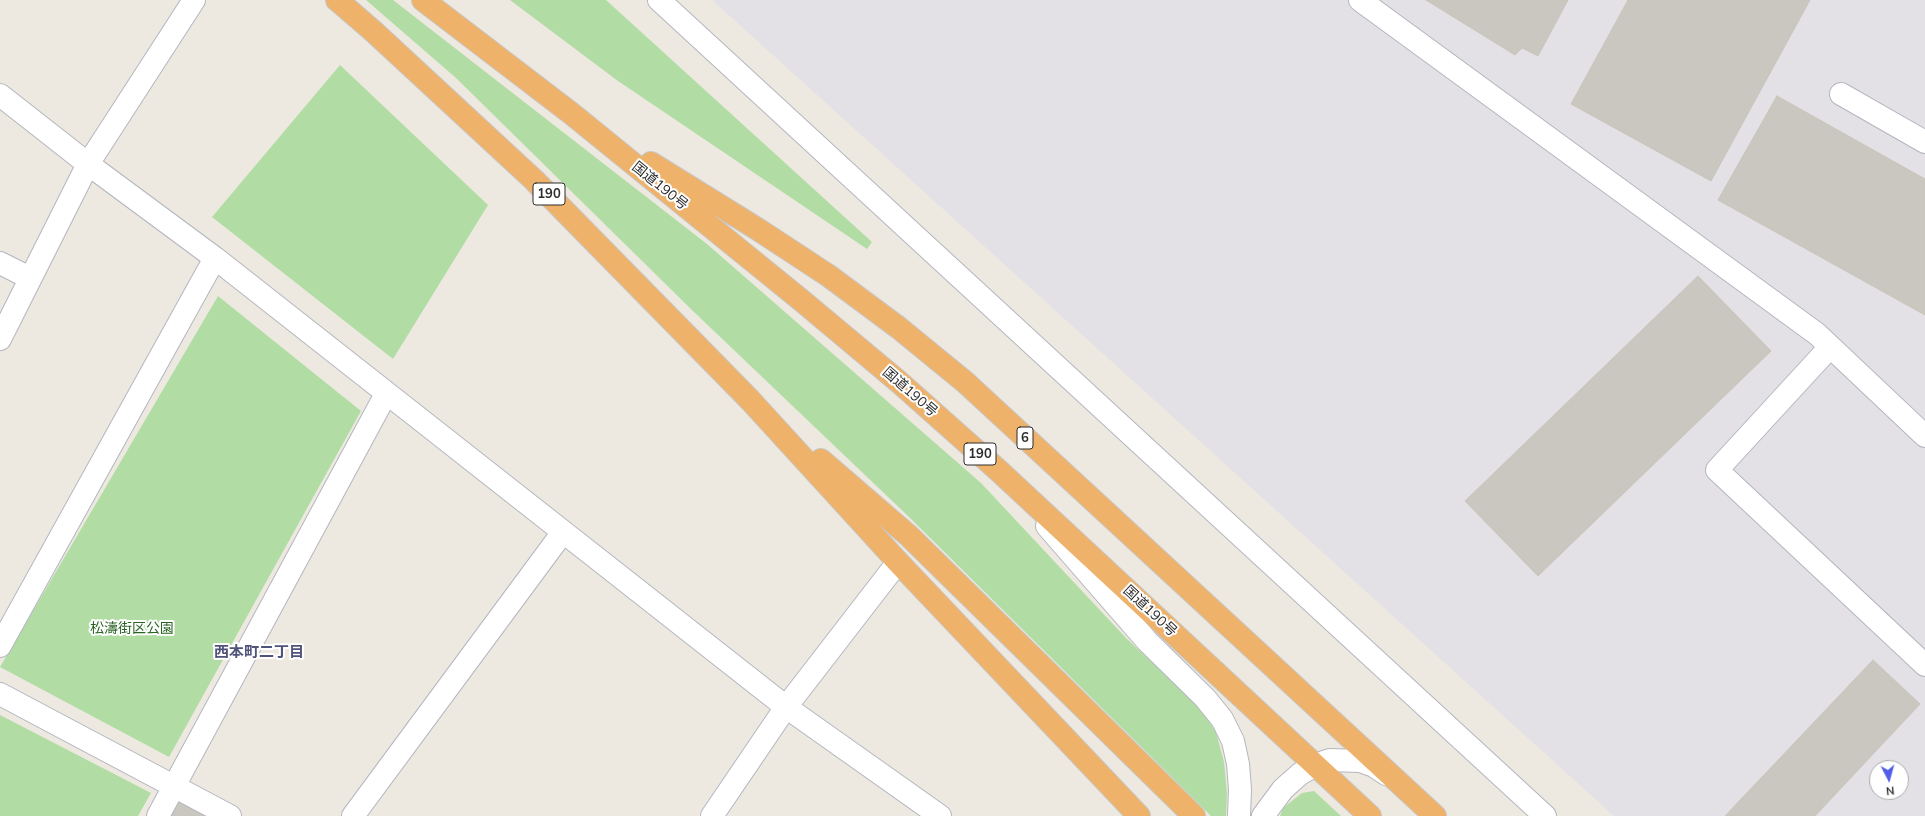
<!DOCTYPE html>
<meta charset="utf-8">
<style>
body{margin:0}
#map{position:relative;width:1925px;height:816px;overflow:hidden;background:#ede9e1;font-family:Mulish,sans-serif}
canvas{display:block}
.north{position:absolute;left:1869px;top:760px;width:40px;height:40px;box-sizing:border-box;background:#fff;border:1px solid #ababab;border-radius:50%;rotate:174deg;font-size:11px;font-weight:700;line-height:16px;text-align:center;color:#2d2d2d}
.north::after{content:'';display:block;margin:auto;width:14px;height:18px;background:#535ee8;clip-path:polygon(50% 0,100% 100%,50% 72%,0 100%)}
</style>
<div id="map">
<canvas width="1925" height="816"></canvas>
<div class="north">N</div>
</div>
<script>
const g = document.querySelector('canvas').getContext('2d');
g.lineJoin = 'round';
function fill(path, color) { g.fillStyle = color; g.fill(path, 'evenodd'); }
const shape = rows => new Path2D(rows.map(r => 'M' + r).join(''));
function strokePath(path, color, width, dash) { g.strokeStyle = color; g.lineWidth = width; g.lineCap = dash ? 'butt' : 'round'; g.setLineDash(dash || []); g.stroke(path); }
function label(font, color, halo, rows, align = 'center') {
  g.font = font + ' Mulish,"Noto Sans JP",sans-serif'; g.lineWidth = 4; g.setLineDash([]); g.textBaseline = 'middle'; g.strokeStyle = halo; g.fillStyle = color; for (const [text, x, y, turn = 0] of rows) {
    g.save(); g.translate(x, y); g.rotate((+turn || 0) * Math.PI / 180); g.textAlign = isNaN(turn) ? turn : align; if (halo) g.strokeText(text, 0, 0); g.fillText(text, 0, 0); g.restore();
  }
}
fill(shape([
 [712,0,1925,0,1925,816,1614,816],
 [1877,768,1901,768,1901,792,1877,792]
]), '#e3e1e6');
fill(shape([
 [366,0,393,0,707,244,981,483,1126,638,1199,707,1216,732,1224,762,1227,793,1226,816,1211,816,908,516,694,312,456,78],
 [510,0,606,0,872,242,867,249,618,81],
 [340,65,488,205,393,359,212,217],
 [218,296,361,411,169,757,0,667],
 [0,715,151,793,138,816,0,816],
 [1314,791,1341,816,1280,816,1283,808,1302,793]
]), '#b1dda4');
const building = shape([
 [1426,0,1568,0,1538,56,1522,48,1515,55,1426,0],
 [1628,0,1810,0,1711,181,1571,104,1628,0],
 [1777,96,1925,179,1925,315,1718,200,1777,96],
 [1698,276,1771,351,1538,576,1465,501,1698,276],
 [1873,660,1920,704,1815,816,1725,816,1873,660],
 [177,797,215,816,168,816,177,797]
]);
fill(building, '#c9c7bf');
strokePath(building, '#c8c5bb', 1);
const minor = shape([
 [659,0,1545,816],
 [1360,0,1817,334,1925,436],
 [1841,94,1925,142],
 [0,95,88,164,215,258,786,707,940,816],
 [0,263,30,278],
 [0,339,88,164,194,0],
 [1830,347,1717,470,1925,665],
 [1047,526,1147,641,1205,698,1222,719,1233,741,1238,764,1240,789,1239,816],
 [0,646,215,258],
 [0,694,230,816],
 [158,816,386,394],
 [353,816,563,532],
 [712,816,786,707,898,562],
 [1263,816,1283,789,1300,774,1315,765,1330,760,1360,761,1374,766,1386,774]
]);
const highway = shape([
 [337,0,373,31,534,180,750,400,898,562,1139,816],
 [423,0,572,114,801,300,899,382,999,471,1370,816],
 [651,163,759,230,829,276,899,328,965,382,1435,816],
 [821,460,909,536,1194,816]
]);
strokePath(minor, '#b4b6bf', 24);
strokePath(highway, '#c8c8c8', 24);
strokePath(minor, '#fff', 22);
strokePath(highway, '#eeb26b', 22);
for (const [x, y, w] of [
 [549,194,32],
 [1025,438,16],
 [980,454,32]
]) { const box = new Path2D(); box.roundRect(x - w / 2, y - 11, w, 22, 3); g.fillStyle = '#fff'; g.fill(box); strokePath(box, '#2d2d2d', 1); }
label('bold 13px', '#2d2d2d', null, [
 ["190",549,194],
 ["6",1025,438],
 ["190",980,454]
]);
label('14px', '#2d2d2d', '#fff', [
 ["国道190号",660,186,39],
 ["国道190号",910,392,41],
 ["国道190号",1150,611,43]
]);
label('14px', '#296423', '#fff', [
 ["松濤街区公園",132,629]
]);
label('bold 15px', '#51547a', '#fff', [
 ["西本町二丁目",259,652]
]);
</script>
